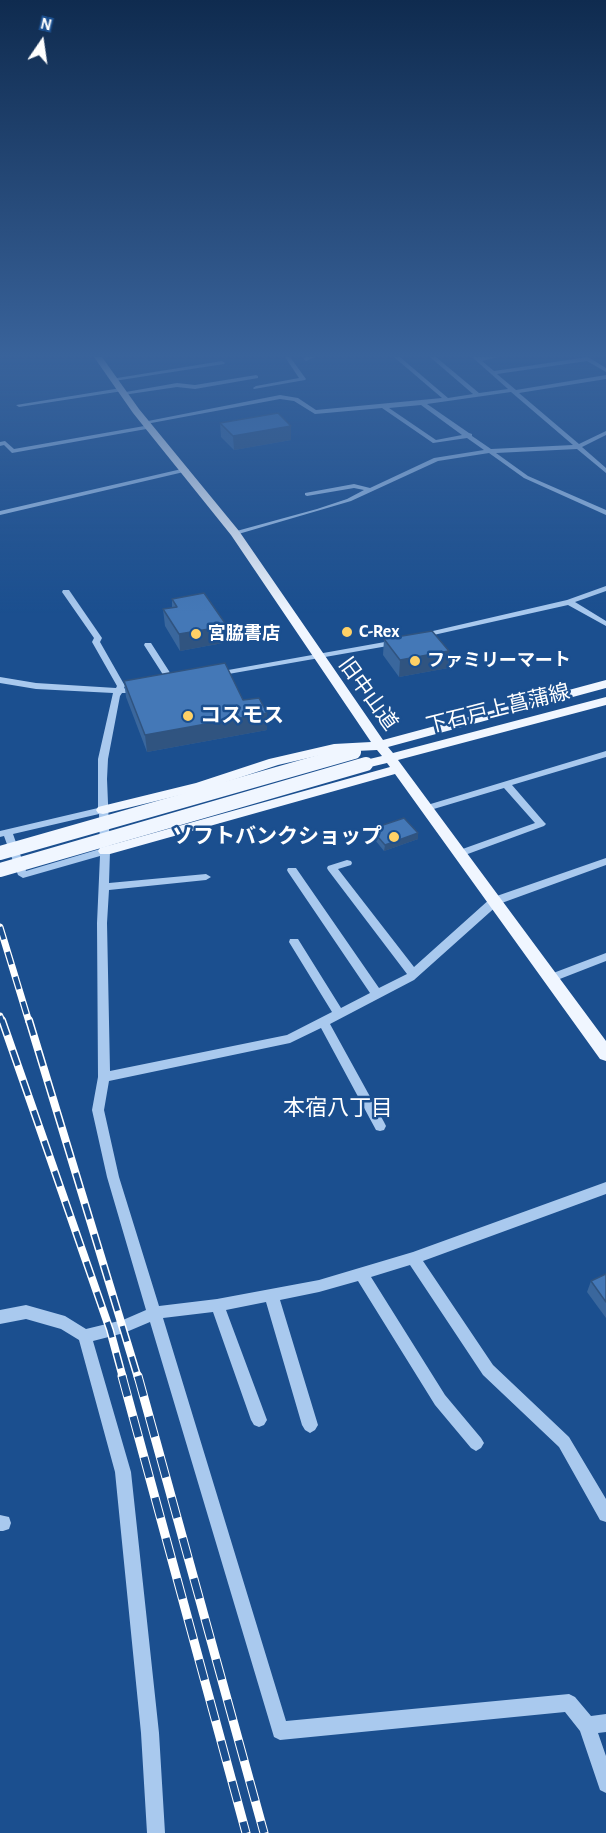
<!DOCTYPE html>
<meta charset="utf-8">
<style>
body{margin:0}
#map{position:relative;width:606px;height:1833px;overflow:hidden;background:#1b4f8f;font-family:"Alegreya Sans",sans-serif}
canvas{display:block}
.north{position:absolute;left:12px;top:12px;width:60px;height:60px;-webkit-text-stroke:4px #1b4f8f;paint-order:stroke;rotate:13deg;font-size:16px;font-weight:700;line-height:24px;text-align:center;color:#fff}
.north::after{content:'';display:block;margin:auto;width:21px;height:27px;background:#fff;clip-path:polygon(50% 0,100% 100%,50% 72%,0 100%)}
</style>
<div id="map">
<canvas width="606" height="1833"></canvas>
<div class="north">N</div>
</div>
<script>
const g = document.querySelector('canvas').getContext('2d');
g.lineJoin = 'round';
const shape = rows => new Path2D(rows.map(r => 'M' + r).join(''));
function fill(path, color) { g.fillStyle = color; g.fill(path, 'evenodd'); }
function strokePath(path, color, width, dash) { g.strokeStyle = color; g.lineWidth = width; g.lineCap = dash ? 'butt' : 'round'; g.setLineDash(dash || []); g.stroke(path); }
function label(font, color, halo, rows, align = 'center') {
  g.font = font + ' "Alegreya Sans","Noto Sans JP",sans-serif'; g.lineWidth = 5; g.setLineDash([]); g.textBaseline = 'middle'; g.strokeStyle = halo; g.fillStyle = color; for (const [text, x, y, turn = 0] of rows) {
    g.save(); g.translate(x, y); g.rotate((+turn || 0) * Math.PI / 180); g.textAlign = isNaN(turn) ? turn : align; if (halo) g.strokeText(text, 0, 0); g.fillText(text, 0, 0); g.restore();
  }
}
fill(shape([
 [285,357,290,357,306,379,305,380,254,389,253,388,256,386,299,378,285,357],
 [306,357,315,357,306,361,303,359,306,357],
 [394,357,400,357,448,398,473,394,430,357,436,357,479,393,508,389,472,357,498,357,482,361,494,371,588,357,606,368,606,372,587,361,497,374,516,390,606,375,606,379,519,393,579,444,606,431,606,435,582,447,606,468,606,473,577,449,496,453,528,476,606,510,606,515,524,478,489,453,438,461,351,501,235,535,231,533,233,532,317,509,347,499,364,490,354,488,307,496,305,495,305,493,354,484,370,488,434,458,484,450,467,438,433,443,382,408,315,414,294,401,280,399,146,424,143,422,280,395,298,398,316,410,442,398,394,357],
 [511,392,573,445,491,449,472,436,472,434,469,433,427,404,511,392],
 [421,405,462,435,436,440,389,408,421,405],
 [222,361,225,363,224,364,114,381,111,379,222,361],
 [256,375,258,376,258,378,195,389,177,387,123,395,120,393,177,383,195,385,256,375],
 [121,388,124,390,123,391,19,407,16,405,121,388],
 [150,425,152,426,152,428,12,453,4,445,0,446,0,442,5,441,14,449,150,425],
 [186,468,189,470,188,471,0,515,0,511,186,468],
 [606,586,606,591,575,602,606,621,606,626,568,605,420,638,416,636,420,634,567,600,606,586],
 [63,590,69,590,102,638,100,642,125,686,124,688,129,691,128,693,122,693,120,696,108,759,107,779,110,851,109,883,206,874,211,877,206,880,109,890,107,923,110,1071,287,1035,332,1012,289,942,290,939,298,939,341,1008,370,993,288,872,287,870,288,868,296,868,379,988,407,974,328,870,327,868,328,866,347,860,351,861,352,863,351,865,338,869,414,967,491,898,606,858,606,865,499,904,414,980,330,1024,384,1122,386,1126,384,1130,380,1131,376,1130,321,1028,290,1043,109,1081,104,1110,119,1177,159,1306,217,1299,319,1280,413,1252,606,1182,606,1194,423,1261,493,1365,569,1437,606,1499,606,1522,600,1520,559,1447,483,1375,410,1265,371,1277,445,1395,481,1438,484,1443,481,1448,476,1451,471,1448,435,1405,358,1281,319,1292,280,1300,318,1425,315,1430,310,1433,305,1430,302,1425,266,1302,226,1310,267,1420,264,1425,259,1427,254,1425,251,1420,213,1312,163,1318,286,1721,569,1694,575,1697,591,1716,606,1714,606,1732,598,1733,606,1756,606,1793,600,1790,580,1731,565,1712,280,1740,274,1737,150,1322,124,1333,93,1341,131,1472,159,1733,165,1833,147,1833,141,1733,115,1472,79,1340,61,1329,26,1319,0,1324,0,1310,26,1305,65,1316,86,1329,123,1320,146,1310,107,1177,92,1110,98,1077,97,923,100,856,23,878,18,875,4,836,0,837,0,831,98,808,98,759,113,693,36,689,0,683,0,677,36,683,116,688,117,686,92,642,94,638,62,592,63,590],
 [99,814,100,849,26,871,13,834,99,814],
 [396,640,400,642,399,644,217,676,213,674,217,672,396,640],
 [145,643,151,643,176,682,175,684,169,684,144,645,145,643],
 [606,751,606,757,512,785,544,822,546,824,544,826,465,855,461,856,456,853,457,851,535,823,504,788,427,811,422,808,424,806,606,751],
 [606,953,606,961,552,982,548,981,546,978,548,975,606,953],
 [0,1515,9,1517,11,1523,9,1529,3,1531,0,1531,0,1515]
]), '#a9c9ee');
fill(shape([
 [94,357,102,357,139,409,239,531,383,740,606,680,606,688,388,747,393,753,606,697,606,705,398,760,606,1041,606,1061,600,1059,395,774,110,854,100,854,98,851,100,848,390,767,387,763,366,768,361,767,359,764,361,761,382,756,377,750,334,752,278,765,205,789,103,814,98,813,96,810,98,807,196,783,269,759,334,744,371,742,231,535,133,413,94,357]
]), '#f0f6ff');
const railFar2 = shape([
 [0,927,29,1022],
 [0,1016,2,1022]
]);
const railFar1 = shape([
 [2,1020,110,1330,123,1378],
 [29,1020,138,1378]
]);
const rail = shape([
 [122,1376,246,1833],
 [138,1376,264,1833]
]);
strokePath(railFar2, '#fff', 7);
strokePath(railFar1, '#fff', 8);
strokePath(rail, '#fff', 9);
strokePath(railFar2, '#1b4f8f', 4.5, [13]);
strokePath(railFar1, '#1b4f8f', 5, [16]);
strokePath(rail, '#1b4f8f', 7, [21]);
strokePath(shape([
 [0,853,354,752],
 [0,870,366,764]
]), '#f0f6ff', 14);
fill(shape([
 [220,423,291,440,234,450,221,437],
 [172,599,227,626,228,642,180,651,165,626,163,609,172,608],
 [384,639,449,651,448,668,399,677,383,655],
 [124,681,243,700,267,713,267,730,147,752,126,697],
 [371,829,418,839,384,851,371,835],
 [606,1274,606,1318,587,1292,591,1281]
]), '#3a679d');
fill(shape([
 [291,426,291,440,234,450,233,436],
 [227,626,228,642,180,651,179,634],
 [449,651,448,668,399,677,400,660],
 [267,713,267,730,147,752,145,735],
 [418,833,418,839,384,851,385,845]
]), '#305480');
const building = shape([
 [278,413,291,426,233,436,220,423,278,413],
 [204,593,227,626,179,634,163,609,177,607,172,599,204,593],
 [432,631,449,651,400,660,384,639,432,631],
 [225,663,243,700,259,698,267,713,145,735,124,681,225,663],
 [404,818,418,833,385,845,371,829,404,818],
 [606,1274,606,1302,591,1281,606,1274]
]);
fill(building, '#4478b7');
strokePath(building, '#305480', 1.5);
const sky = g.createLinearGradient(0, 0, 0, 614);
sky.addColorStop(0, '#0f2b4f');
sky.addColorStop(0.58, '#39639b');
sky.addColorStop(1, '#39639b00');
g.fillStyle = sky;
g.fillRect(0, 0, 606, 614);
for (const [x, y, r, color] of [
 [347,632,6,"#ffd166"],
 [196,634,6,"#ffd166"],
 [415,661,6,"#ffd166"],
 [188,716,6,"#ffd166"],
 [394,837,6,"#ffd166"]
]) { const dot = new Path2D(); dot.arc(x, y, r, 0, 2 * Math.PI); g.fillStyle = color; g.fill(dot); strokePath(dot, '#1b4f8f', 2); }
label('bold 18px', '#fff', '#1b4f8f', [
 ["C-Rex",359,632],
 ["宮脇書店",208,634],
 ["ファミリーマート",427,661]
], 'left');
label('21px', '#fff', '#1b4f8f', [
 ["旧中山道",368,694,54],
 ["下石戸上菖蒲線",498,709,-14]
]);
label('bold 21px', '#fff', '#1b4f8f', [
 ["コスモス",200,716],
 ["ソフトバンクショップ",382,837,"right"]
], 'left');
label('22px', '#fff', '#1b4f8f', [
 ["本宿八丁目",338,1108]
]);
</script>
